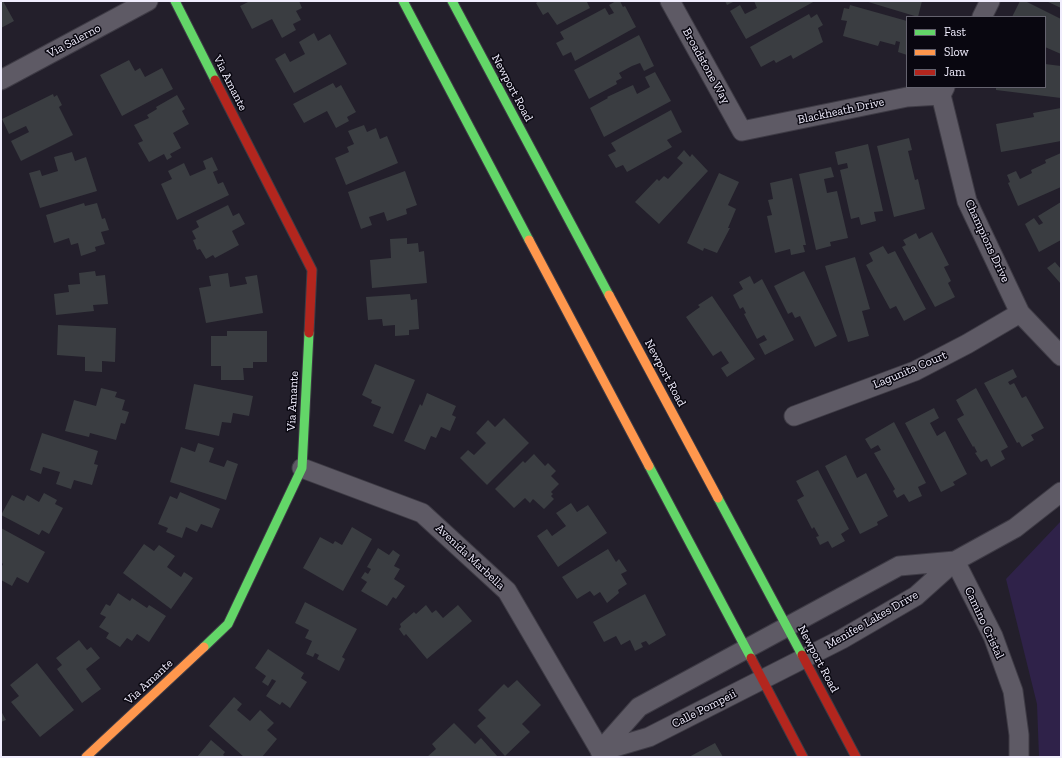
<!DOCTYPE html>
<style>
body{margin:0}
#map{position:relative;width:1062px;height:758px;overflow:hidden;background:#231f2b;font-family:"Zilla Slab",serif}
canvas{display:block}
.frame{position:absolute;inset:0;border:2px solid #f0edfd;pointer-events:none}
.legend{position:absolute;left:906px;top:16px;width:140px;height:72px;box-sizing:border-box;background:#090710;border:1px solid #65636f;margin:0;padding:5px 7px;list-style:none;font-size:12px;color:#f0edfd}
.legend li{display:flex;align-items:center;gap:8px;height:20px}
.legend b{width:20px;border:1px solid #65636f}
</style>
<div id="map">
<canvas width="1062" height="758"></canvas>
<div class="frame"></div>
<ul class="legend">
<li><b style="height:5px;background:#63d668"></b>Fast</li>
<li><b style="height:5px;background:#ff974d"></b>Slow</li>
<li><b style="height:5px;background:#b3261e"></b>Jam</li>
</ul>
</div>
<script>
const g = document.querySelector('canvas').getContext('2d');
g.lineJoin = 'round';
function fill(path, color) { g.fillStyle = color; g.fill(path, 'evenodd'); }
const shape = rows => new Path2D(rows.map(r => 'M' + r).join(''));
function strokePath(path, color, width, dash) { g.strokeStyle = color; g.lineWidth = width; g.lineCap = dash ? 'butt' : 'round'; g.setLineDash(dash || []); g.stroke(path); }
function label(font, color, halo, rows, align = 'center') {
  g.font = font + ' "Zilla Slab",serif'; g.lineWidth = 3; g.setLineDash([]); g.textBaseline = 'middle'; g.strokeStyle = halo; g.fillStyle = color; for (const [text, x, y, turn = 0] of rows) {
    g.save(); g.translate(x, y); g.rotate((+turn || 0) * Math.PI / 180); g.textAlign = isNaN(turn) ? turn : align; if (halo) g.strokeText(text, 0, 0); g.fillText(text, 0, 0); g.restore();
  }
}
fill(shape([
 [1061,521,1061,757,1039,757,1037,704,1006,579]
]), '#2f2249');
fill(shape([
 [1,1,3,1,14,21,1,28],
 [250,1,299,1,302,8,296,11,301,20,293,24,296,30,282,38,272,19,252,29,240,6],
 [539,1,589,1,587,2,590,8,557,25,548,12,543,15,536,3],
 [616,1,620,1,623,7,625,6,636,27,575,61,571,52,563,56,556,43,564,39,560,32,605,8,609,15,614,13,609,5],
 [725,1,735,1,727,5],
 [754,1,815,1,746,39,730,11,740,5,745,14,757,8],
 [865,1,922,1,918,17],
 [1020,1,1025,1,1061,19,1061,54,1045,47,1045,17,1012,17],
 [1046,1,1061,1,1061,8],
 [850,5,907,21,907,55,898,52,900,42,896,41,895,45,880,41,878,46,843,36,847,21,841,20,844,8,849,9],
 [809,14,811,18,817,14,823,25,818,28,823,42,793,59,791,55,776,63,774,60,761,67,750,47],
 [314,33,318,41,330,34,347,64,294,93,275,59,285,53,290,62,305,54,299,42],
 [639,35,654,66,644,71,640,63,632,66,619,73,622,78,616,81,617,84,589,99,574,70],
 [129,60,135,71,140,68,145,77,162,68,173,89,122,116,100,75],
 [1045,64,1061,66,1061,98,996,90,996,87,1045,87],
 [655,72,671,101,604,137,590,108,608,98,607,97,633,85,637,94,650,87,645,77],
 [333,83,336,88,341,85,356,112,347,117,349,121,336,128,327,111,304,123,293,104],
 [53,94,54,97,57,95,62,105,59,107,73,135,21,161,11,141,29,132,26,126,9,134,2,119],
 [177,95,185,109,182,111,189,124,173,133,181,148,170,154,172,157,167,160,164,154,149,162,138,143,143,141,134,125,149,118,147,115,157,109,156,107],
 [1061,108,1061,141,1001,152,996,124,1034,117,1033,113],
 [671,110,682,132,667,140,672,147,627,172,623,165,616,168,608,155,616,151,611,143],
 [364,125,367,132,376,128,380,139,387,136,398,163,346,185,335,158,349,152,347,147,354,144,348,131],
 [909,138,912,150,908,151,915,180,918,179,925,209,894,217,877,146],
 [868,144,883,211,874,212,876,221,861,225,859,217,851,219,840,170,848,168,847,163,838,165,835,152],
 [684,150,690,157,692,154,708,171,659,224,635,202,657,179,659,181,664,176,668,179,683,163,677,158],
 [72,152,75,161,86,157,97,191,40,208,29,173,40,170,42,176,58,171,54,157],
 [1061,153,1061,187,1018,206,1008,183,1010,182,1007,175,1016,171,1020,179,1032,173,1031,170,1046,163,1045,160],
 [212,157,218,170,213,172,218,184,223,182,229,195,177,220,161,184,172,179,168,171,184,163,190,176,206,169,203,161],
 [831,167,834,177,824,179,827,193,837,191,848,238,830,242,831,246,816,250,799,174],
 [405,171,417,205,406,209,407,214,387,221,384,212,369,217,372,225,361,229,348,192],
 [719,173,739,182,728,205,736,209,728,228,730,228,717,253,704,248,703,251,687,243],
 [792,178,806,245,803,245,805,252,791,255,790,249,775,253,767,216,772,215,768,200,773,199,770,183],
 [1061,202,1061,240,1039,252,1025,224,1034,218,1039,225,1043,223,1038,216],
 [84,203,85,206,97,203,102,219,105,218,109,230,101,232,105,244,95,247,96,251,81,256,78,243,71,245,69,238,54,243,46,215],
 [228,205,233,216,239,213,245,224,232,231,239,245,215,258,213,255,206,259,200,249,197,250,193,240,196,239,192,231,199,227,196,221],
 [932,232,949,265,944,267,951,281,948,283,955,297,935,307,902,247,906,245,903,240,916,233,919,239],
 [407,238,407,244,418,243,419,252,424,251,427,283,372,288,370,260,391,258,390,239],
 [883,246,888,254,895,251,926,309,904,321,896,306,890,309,866,265,873,261,869,253],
 [855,257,870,309,862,311,869,336,848,342,825,266],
 [1055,262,1061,269,1061,284,1047,268],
 [95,271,96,276,105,275,108,304,93,305,94,311,56,315,54,294,69,292,68,285,80,284,79,273],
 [804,271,837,336,815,347,800,316,795,318,792,312,788,314,774,286],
 [228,273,230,287,247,284,245,277,257,275,263,313,206,323,199,288,211,286,209,276],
 [750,276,754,284,762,279,794,340,765,355,759,344,767,340,764,335,757,339,744,314,746,313,743,307,740,309,733,295,743,289,739,282],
 [410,294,411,300,417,299,419,329,409,330,409,335,395,336,395,325,383,326,382,319,368,320,366,297],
 [712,296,755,359,727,377,721,368,729,363,721,351,713,356,686,317,700,307,698,305],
 [58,325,116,328,115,362,102,361,102,372,85,371,85,357,57,355],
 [227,331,267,331,267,362,253,362,253,368,243,368,244,380,221,380,221,366,211,366,211,336,227,336],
 [375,364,415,380,393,434,373,426,381,407,371,403,372,400,362,395],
 [1013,369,1017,377,1008,382,1010,385,1014,383,1022,398,1026,396,1044,428,1031,435,1034,440,1022,447,1019,442,1017,443,984,383],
 [194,384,253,396,249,416,233,413,231,423,222,422,219,436,185,429],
 [101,388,117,392,115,397,125,400,122,410,129,412,125,424,121,423,116,440,90,433,89,437,65,431,74,400,96,406],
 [976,388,1008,447,1001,451,1005,459,991,467,987,459,981,462,975,453,977,452,974,446,973,447,957,419,964,415,956,400],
 [427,393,456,406,452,415,456,417,450,431,441,427,436,438,431,436,425,450,404,441,420,404,422,406],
 [934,408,939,418,930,423,937,436,945,431,967,474,953,482,955,485,941,492,905,423],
 [504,418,529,443,487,485,460,458,468,450,474,455,486,443,476,433,488,420,495,427],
 [894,422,926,483,918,487,922,496,909,502,904,494,897,498,893,491,895,489,874,453,881,450,878,445,871,449,865,439],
 [42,433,98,451,94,464,98,465,92,485,74,480,71,489,56,484,60,472,43,467,41,474,30,470],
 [198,443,214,448,209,462,224,467,227,460,238,464,226,500,170,482,181,447,195,452],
 [534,454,545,466,548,463,556,471,551,476,559,484,551,492,553,494,551,496,554,499,544,509,533,499,530,503,525,498,514,508,495,489,523,461,525,463],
 [846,455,857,478,866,473,888,516,877,522,878,525,860,534,825,466],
 [818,470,849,529,841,534,845,541,832,548,828,541,820,545,816,537,819,536,814,527,812,529,797,500,804,496,796,481],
 [180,492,220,509,212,528,201,524,197,532,186,527,182,538,166,532,168,528,158,524,170,496,177,499],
 [44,493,57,500,55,504,63,508,49,534,42,530,39,535,1,515,12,495,24,501,27,495,39,502],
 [571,503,577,512,588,505,607,533,558,567,537,536,547,529,552,536,566,526,556,513],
 [352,527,372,539,343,591,303,568,320,537,333,544,335,541,342,545],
 [1,528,45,552,28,583,17,577,12,586,1,580,1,568,3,564,1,562],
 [144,544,154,551,159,545,175,556,167,567,181,577,184,572,193,578,171,609,123,573],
 [378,548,389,555,393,550,400,555,394,566,400,569,394,579,405,586,396,599,393,597,387,606,361,591,367,582,361,578,365,572,368,574,371,569,367,567],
 [608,549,616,562,619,559,627,571,621,574,627,584,618,590,619,593,607,603,600,592,594,596,590,591,577,599,562,577],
 [118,593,130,601,132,598,147,608,149,605,166,616,149,642,137,634,132,641,127,638,120,647,106,638,109,633,99,627,106,617,100,614,106,604,110,606],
 [645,594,666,635,649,645,646,641,641,643,643,647,635,651,630,640,621,645,616,636,604,642,593,622],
 [305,602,357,629,342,657,345,659,339,671,317,659,319,655,315,653,313,657,306,654,312,641,305,638,309,630,295,623],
 [426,605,432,613,436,610,443,618,458,605,472,621,427,659,406,634,404,636,399,629,401,627,400,624,414,612,416,614],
 [79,640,87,650,91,647,100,658,86,669,101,689,82,703,57,669,62,665,56,658],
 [268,649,304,673,301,678,307,682,290,708,282,702,280,705,266,696,276,681,272,679,268,686,262,682,266,676,255,668],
 [37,663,74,710,40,737,11,702,19,696,10,685],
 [517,680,541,705,522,724,530,732,505,756,477,726,486,718,478,710,504,684,508,688],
 [234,697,242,704,237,710,250,721,260,710,274,723,267,730,277,739,262,757,244,757,209,726],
 [1,711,6,720,1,722],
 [454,723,475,744,481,738,498,757,427,757,436,749,432,744],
 [211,740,225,752,223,755,226,757,197,757],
 [715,743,723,757,689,757]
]), '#3a3d41');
const street = shape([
 [670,1,742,131,907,97,941,95],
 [982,17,990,1],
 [1,80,148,1],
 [945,87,941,95,967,201,1020,313,1061,356],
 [794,416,915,371,967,344,1020,313],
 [302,468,422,513,507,591,604,757],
 [955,561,993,636,1013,691,1019,735,1019,757],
 [600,751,639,707,899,566,955,561],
 [601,751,649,737,842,639,916,596,955,561,1015,528,1061,492]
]);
const fast = shape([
 [175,1,215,80],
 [403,1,529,240],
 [452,1,609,295],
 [649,466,751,658],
 [718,498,802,655],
 [204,647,228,624,302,468,309,333]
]);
const slow = shape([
 [529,240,649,466],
 [609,295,718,498],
 [86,757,204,647]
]);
const jam = shape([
 [215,80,312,270,309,333],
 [802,655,856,757],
 [751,658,803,757]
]);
strokePath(street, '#3e3b45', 21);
strokePath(fast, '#3e3b45', 11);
strokePath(slow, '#3e3b45', 11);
strokePath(jam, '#3e3b45', 11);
strokePath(street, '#5e5a65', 19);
strokePath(fast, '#63d668', 9);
strokePath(slow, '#ff974d', 9);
strokePath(jam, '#b3261e', 9);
label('12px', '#f0edfd', '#090710', [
 ["Via Salerno",74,41,-28],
 ["Broadstone Way",706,66,61],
 ["Via Amante",230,83,63],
 ["Newport Road",512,88,62],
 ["Blackheath Drive",841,111,-12],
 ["Champions Drive",987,241,65],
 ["Lagunita Court",910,370,-23],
 ["Newport Road",665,373,62],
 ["Via Amante",293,401,-87],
 ["Avenida Marbella",470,557,43],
 ["Menifee Lakes Drive",872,620,-30],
 ["Camino Cristal",984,623,65],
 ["Newport Road",818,659,62],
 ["Via Amante",149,682,-43],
 ["Calle Pompeii",704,709,-27]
]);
</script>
